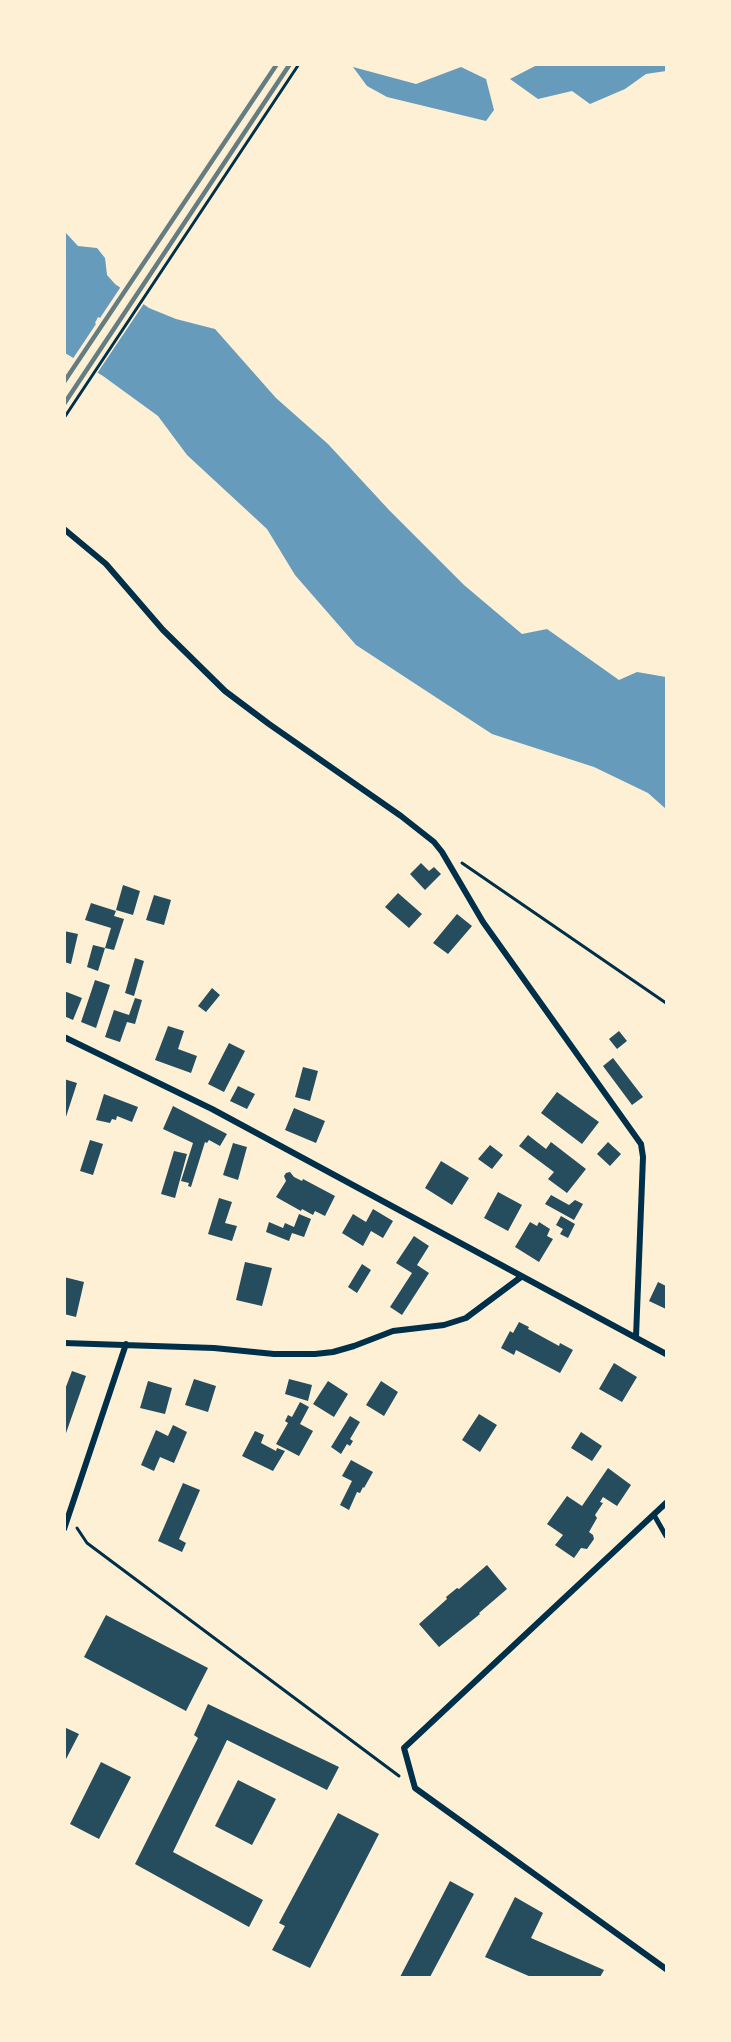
<!DOCTYPE html>
<style>
body{margin:0}
#map{position:relative;width:731px;height:2042px;overflow:hidden;background:#fdf0d5;font-family:Ubuntu,sans-serif}
canvas{display:block}
.frame{position:absolute;inset:0;border:66px solid #fdf0d5;pointer-events:none}
</style>
<div id="map">
<canvas width="731" height="2042"></canvas>
<div class="frame"></div>
</div>
<script>
const g = document.querySelector('canvas').getContext('2d');
g.lineJoin = 'round';
function fill(path, color) { g.fillStyle = color; g.fill(path, 'evenodd'); }
const shape = rows => new Path2D(rows.map(r => 'M' + r).join(''));
function strokePath(path, color, width, dash) { g.strokeStyle = color; g.lineWidth = width; g.lineCap = dash ? 'butt' : 'round'; g.setLineDash(dash || []); g.stroke(path); }
fill(shape([
 [537,65,666,64,666,71,646,74,625,89,590,104,572,91,538,99,510,79],
 [353,67,416,84,461,67,486,79,494,110,486,121,387,97,367,86],
 [65,232,78,246,97,248,105,258,107,275,115,284,149,308,176,319,215,329,276,398,328,444,389,510,464,585,522,634,547,629,619,680,637,672,666,677,666,809,648,793,594,767,492,734,356,645,295,575,267,529,187,455,158,416,103,376,65,353]
]), '#669bbc');
fill(shape([
 [122,285,145,302,96,375,72,360,96,324,95,323,98,317,100,318]
]), '#fdf0d5');
fill(shape([
 [421,863,429,871,434,867,441,874,425,890,410,874],
 [123,885,140,891,133,915,116,910],
 [398,893,422,914,409,928,385,907],
 [154,895,171,900,164,925,146,920],
 [91,903,116,911,114,916,124,919,114,950,105,948,111,928,85,920],
 [457,914,472,926,448,954,433,943],
 [64,931,78,934,71,964,64,962],
 [93,945,105,948,98,971,87,967],
 [135,958,144,961,134,996,125,993],
 [95,980,110,985,96,1028,81,1022],
 [212,988,220,995,206,1012,198,1006],
 [64,991,82,998,73,1020,64,1016],
 [135,998,142,1000,135,1024,127,1022,120,1042,105,1037,114,1010,129,1015],
 [168,1026,184,1031,178,1049,197,1056,191,1073,155,1060],
 [619,1031,627,1041,617,1049,609,1039],
 [229,1043,245,1051,224,1092,208,1084],
 [613,1058,643,1097,632,1105,603,1066],
 [303,1067,318,1071,310,1101,295,1097],
 [64,1079,77,1083,65,1120,64,1119],
 [238,1086,255,1094,247,1109,230,1101],
 [557,1092,599,1122,582,1144,541,1113],
 [104,1094,138,1107,132,1122,117,1116,116,1120,112,1119,110,1123,96,1120],
 [173,1106,227,1134,220,1146,209,1140,207,1143,205,1142,191,1187,188,1186,189,1183,181,1181,193,1143,163,1129],
 [294,1108,325,1121,316,1143,285,1130],
 [528,1135,546,1149,551,1142,586,1169,567,1193,548,1179,554,1172,519,1146],
 [90,1140,103,1144,93,1175,80,1171],
 [608,1142,621,1154,610,1166,597,1154],
 [233,1143,247,1147,238,1180,223,1175],
 [490,1145,503,1155,492,1169,478,1159],
 [174,1151,187,1154,175,1198,161,1194],
 [441,1161,469,1178,452,1205,425,1188],
 [290,1172,294,1177,302,1181,303,1179,335,1196,325,1216,315,1211,313,1215,302,1209,301,1211,276,1197,286,1181,284,1176,286,1173],
 [498,1192,522,1205,508,1231,484,1218],
 [551,1195,569,1205,575,1200,583,1204,574,1220,545,1204],
 [219,1198,232,1202,225,1223,237,1226,232,1241,208,1234],
 [373,1209,393,1221,383,1238,371,1231,363,1246,342,1233,353,1214,366,1222],
 [299,1214,311,1219,304,1237,292,1233,289,1241,266,1232,269,1222,283,1228,285,1223,294,1227],
 [561,1216,575,1224,568,1238,560,1234,563,1229,556,1225],
 [530,1222,537,1226,539,1222,550,1229,547,1236,553,1239,539,1262,515,1247],
 [414,1236,429,1246,417,1265,429,1273,402,1315,390,1307,412,1273,396,1263],
 [245,1262,272,1268,262,1306,236,1300],
 [362,1264,371,1270,357,1293,348,1287],
 [64,1277,84,1282,76,1317,64,1314],
 [658,1282,666,1286,666,1309,649,1301],
 [519,1322,529,1327,528,1329,559,1346,560,1343,573,1350,560,1373,516,1350,514,1355,501,1348,510,1331,513,1333],
 [614,1363,637,1377,622,1402,599,1389],
 [72,1371,86,1376,65,1436,64,1392],
 [194,1379,216,1386,208,1412,185,1405],
 [289,1379,312,1385,308,1401,285,1394],
 [148,1381,172,1388,165,1414,140,1408],
 [328,1381,348,1394,334,1417,313,1404],
 [381,1381,398,1392,384,1416,366,1405],
 [300,1402,309,1407,300,1424,313,1431,299,1456,276,1444,288,1423,285,1421,288,1415,292,1417],
 [479,1414,497,1425,480,1452,462,1440],
 [350,1416,360,1422,350,1439,353,1441,350,1446,347,1444,341,1454,331,1447],
 [173,1425,187,1432,174,1463,160,1457,154,1471,141,1465,156,1430,168,1436],
 [255,1431,264,1435,261,1443,276,1451,277,1448,285,1451,273,1471,242,1456],
 [581,1432,602,1446,592,1461,571,1448],
 [351,1460,373,1472,364,1488,363,1487,360,1493,357,1492,349,1510,340,1505,352,1481,342,1476],
 [608,1468,631,1485,617,1506,603,1497,600,1502,603,1503,595,1515,597,1518,589,1532,593,1535,594,1539,587,1549,581,1548,574,1558,555,1545,563,1535,547,1524,567,1496,582,1506],
 [183,1483,200,1490,179,1539,186,1543,182,1552,158,1541],
 [487,1565,507,1589,479,1613,480,1614,439,1647,419,1624,447,1599,446,1597,457,1588,459,1589],
 [106,1615,208,1668,186,1711,84,1657],
 [208,1704,339,1767,327,1790,227,1740,173,1852,263,1900,249,1927,135,1864,198,1738,194,1735],
 [64,1727,79,1734,64,1763],
 [101,1762,131,1777,99,1839,70,1824],
 [238,1780,276,1799,252,1845,215,1826],
 [338,1813,379,1834,310,1968,272,1950,285,1926,279,1923],
 [450,1881,474,1894,430,1977,400,1977],
 [515,1897,543,1913,531,1938,604,1970,600,1977,531,1977,485,1957]
]), '#264d5e');
strokePath(shape([
 [64,418,299,64],
 [462,863,666,1003],
 [77,1528,87,1543,399,1776]
]), '#003049', 3);
strokePath(shape([
 [654,1515,666,1536]
]), '#003049', 5);
strokePath(shape([
 [64,529,106,564,163,630,225,691,269,724,401,816,434,842,442,852,483,922,641,1144,643,1157,636,1337],
 [64,1037,212,1109,666,1354],
 [64,1343,214,1348,274,1354,315,1354,333,1352,354,1346,393,1331,444,1325,466,1318,521,1277],
 [666,1503,404,1748,415,1788,666,1969],
 [64,1529,126,1344]
]), '#003049', 6);
strokePath(shape([
 [64,382,277,64],
 [64,404,290,64]
]), '#657d81', 4.5);
</script>
